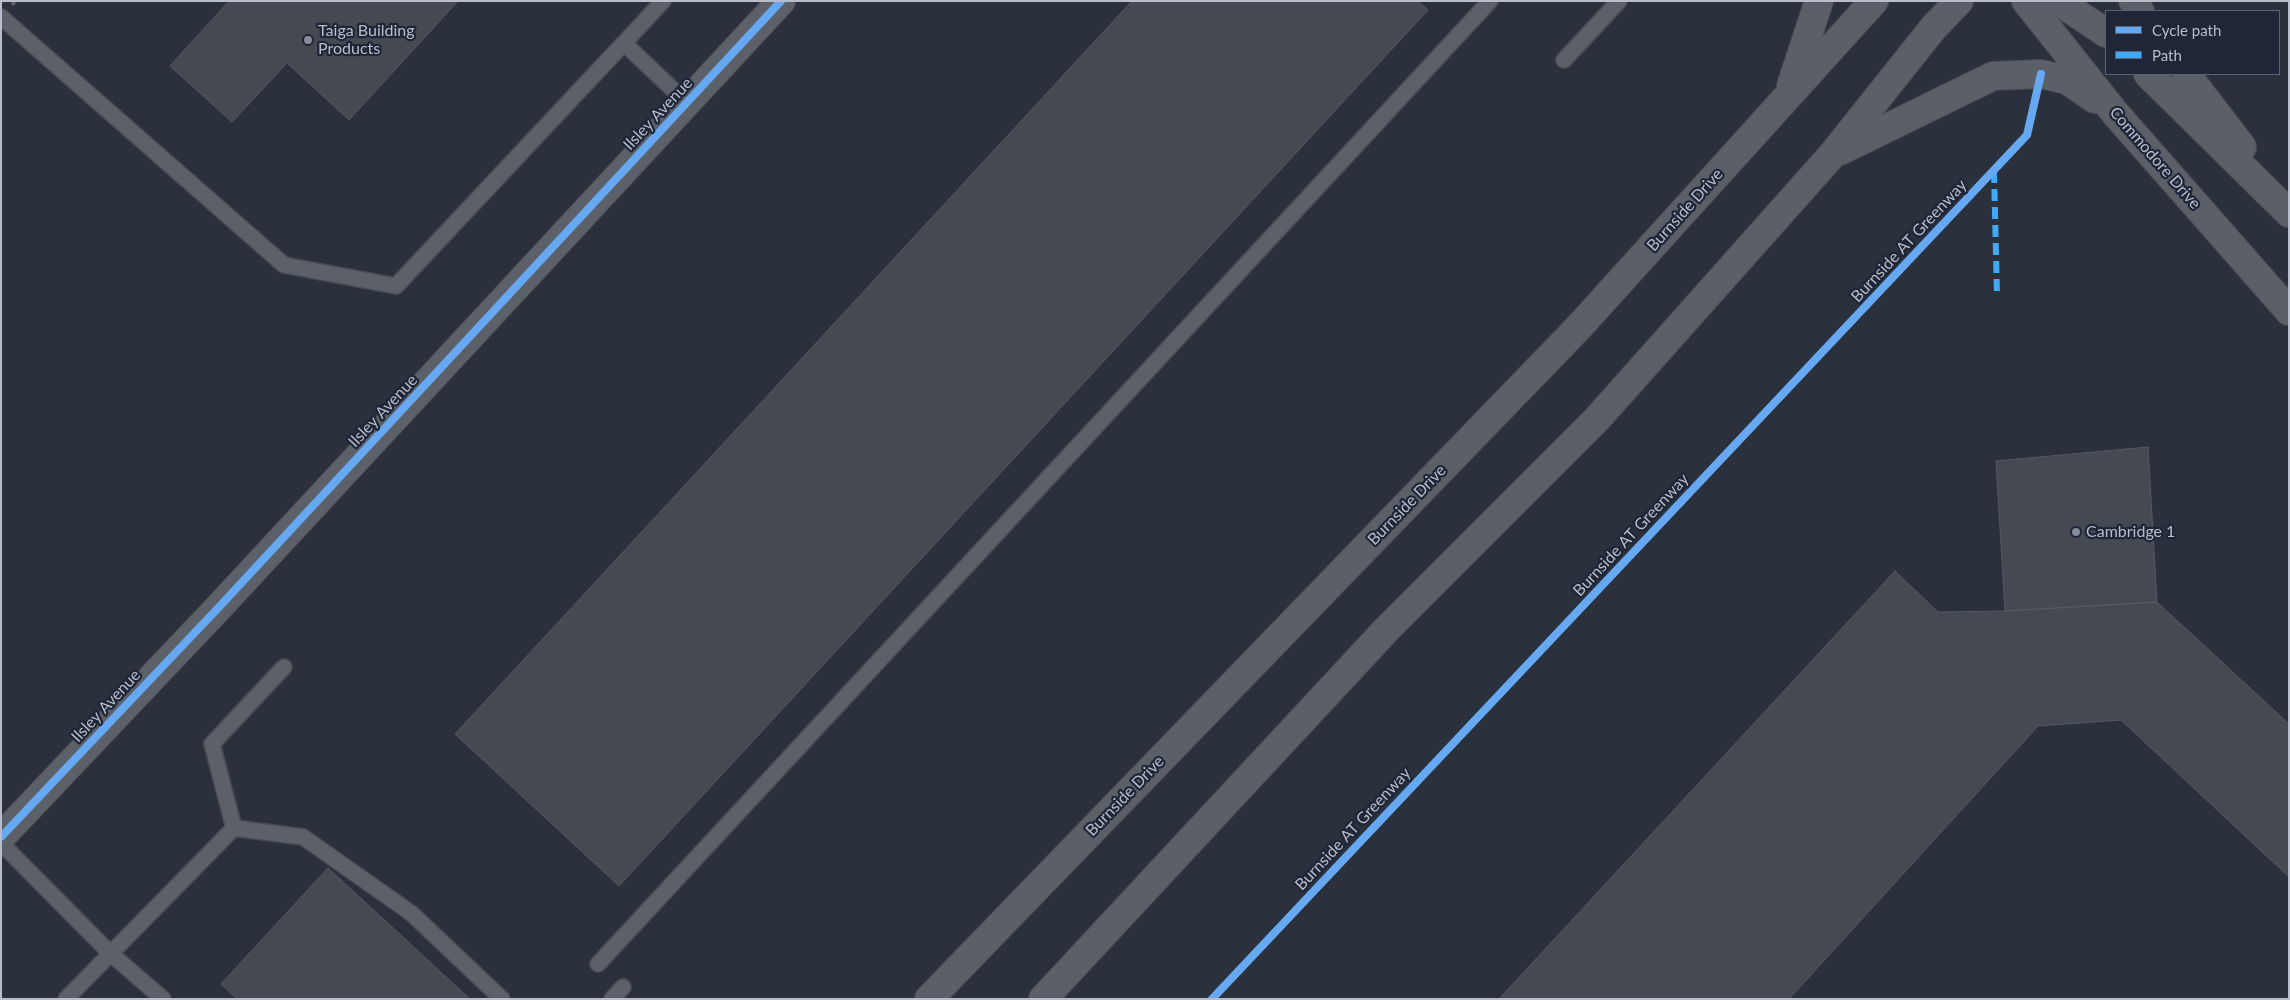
<!DOCTYPE html>
<style>
body{margin:0}
#map{position:relative;width:2290px;height:1000px;overflow:hidden;background:#2b313c;font-family:Lato,sans-serif}
canvas{display:block}
.frame{position:absolute;inset:0;border:2px solid #b7bdcb;pointer-events:none}
.legend{position:absolute;left:2105px;top:10px;width:175px;height:65px;box-sizing:border-box;background:#1e2637;border:1px solid #5b6272;margin:0;padding:6px 9px;list-style:none;font-size:15px;color:#b7bdcb}
.legend li{display:flex;align-items:center;gap:10px;height:25px}
.legend b{width:25px;border:1px solid #5b6272}
</style>
<div id="map">
<canvas width="2290" height="1000"></canvas>
<div class="frame"></div>
<ul class="legend">
<li><b style="height:6px;background:#66a8f1"></b>Cycle path</li>
<li><b style="height:6px;background:#3fa9f5"></b>Path</li>
</ul>
</div>
<script>
const g = document.querySelector('canvas').getContext('2d');
g.lineJoin = 'round';
function fill(path, color) { g.fillStyle = color; g.fill(path, 'evenodd'); }
const shape = rows => new Path2D(rows.map(r => 'M' + r).join(''));
function strokePath(path, color, width, dash) { g.strokeStyle = color; g.lineWidth = width; g.lineCap = dash ? 'butt' : 'round'; g.setLineDash(dash || []); g.stroke(path); }
function label(font, color, halo, rows, align = 'center') {
  g.font = font + ' Lato,sans-serif'; g.lineWidth = 4.5; g.setLineDash([]); g.textBaseline = 'middle'; g.strokeStyle = halo; g.fillStyle = color; for (const [text, x, y, turn = 0] of rows) {
    g.save(); g.translate(x, y); g.rotate((+turn || 0) * Math.PI / 180); g.textAlign = isNaN(turn) ? turn : align; if (halo) g.strokeText(text, 0, 0); g.fillText(text, 0, 0); g.restore();
  }
}
const building = shape([
 [229,1,458,1,349,120,287,63,232,122,170,66,229,1],
 [1132,1,1418,1,1428,10,619,886,455,734,1132,1],
 [2148,447,2157,602,2005,611,1996,461,2148,447],
 [1895,571,1938,612,2005,611,2157,602,2289,724,2289,877,2121,720,2038,726,1789,999,1499,999,1895,571],
 [328,868,470,999,237,999,221,984,328,868]
]);
fill(building, '#444952');
strokePath(building, '#545963', 1);
const service = shape([
 [663,1,624,43,687,103],
 [1,17,284,265,396,286,624,43],
 [1564,60,1619,1],
 [234,828,303,837,411,913,502,999],
 [1,843,110,953,163,999],
 [598,964,1490,1],
 [66,999,234,828,212,744,284,667],
 [612,999,623,987]
]);
const tertiary = shape([
 [1,837,220,606,781,1]
]);
const secondary = shape([
 [2026,1,2115,113,2289,311],
 [2058,1,2106,33],
 [2133,1,2140,11],
 [2148,74,2289,213],
 [2186,74,2242,147],
 [1791,86,1819,1],
 [1840,151,1993,76,2041,74,2067,80,2095,99],
 [929,999,1578,328,1874,1],
 [1043,999,1387,629,1597,419,1832,155,1934,27,1959,1]
]);
strokePath(service, '#484c54', 18);
strokePath(tertiary, '#484c54', 30);
strokePath(secondary, '#484c54', 30);
strokePath(service, '#5c6069', 15);
strokePath(tertiary, '#5c6069', 28);
strokePath(secondary, '#5b5f67', 28);
strokePath(shape([
 [12,5,15,1]
]), '#5a5f67', 4, [5, 5]);
strokePath(shape([
 [1994,171,1997,296]
]), '#3fa9f5', 6, [12, 6]);
strokePath(shape([
 [1,837,220,606,781,1],
 [1212,999,2027,135,2041,74]
]), '#66a8f1', 8);
for (const [x, y, r, color] of [
 [308,40,5,"#868c99"],
 [2076,532,5,"#868c99"]
]) { const dot = new Path2D(); dot.arc(x, y, r, 0, 2 * Math.PI); g.fillStyle = color; g.fill(dot); strokePath(dot, '#1e2637', 2); }
label('16px', '#b7bdcb', '#1e2637', [
 ["Taiga Building",318,31],
 ["Products",318,49],
 ["Cambridge 1",2086,532]
], 'left');
label('16px', '#b7bdcb', '#1e2637', [
 ["Ilsley Avenue",658,114,-47],
 ["Commodore Drive",2155,158,49],
 ["Burnside Drive",1685,210,-48],
 ["Burnside AT Greenway",1909,241,-47],
 ["Ilsley Avenue",383,411,-47],
 ["Burnside Drive",1407,505,-46],
 ["Burnside AT Greenway",1631,535,-47],
 ["Ilsley Avenue",106,706,-47],
 ["Burnside Drive",1125,796,-46],
 ["Burnside AT Greenway",1353,829,-47]
]);
</script>
